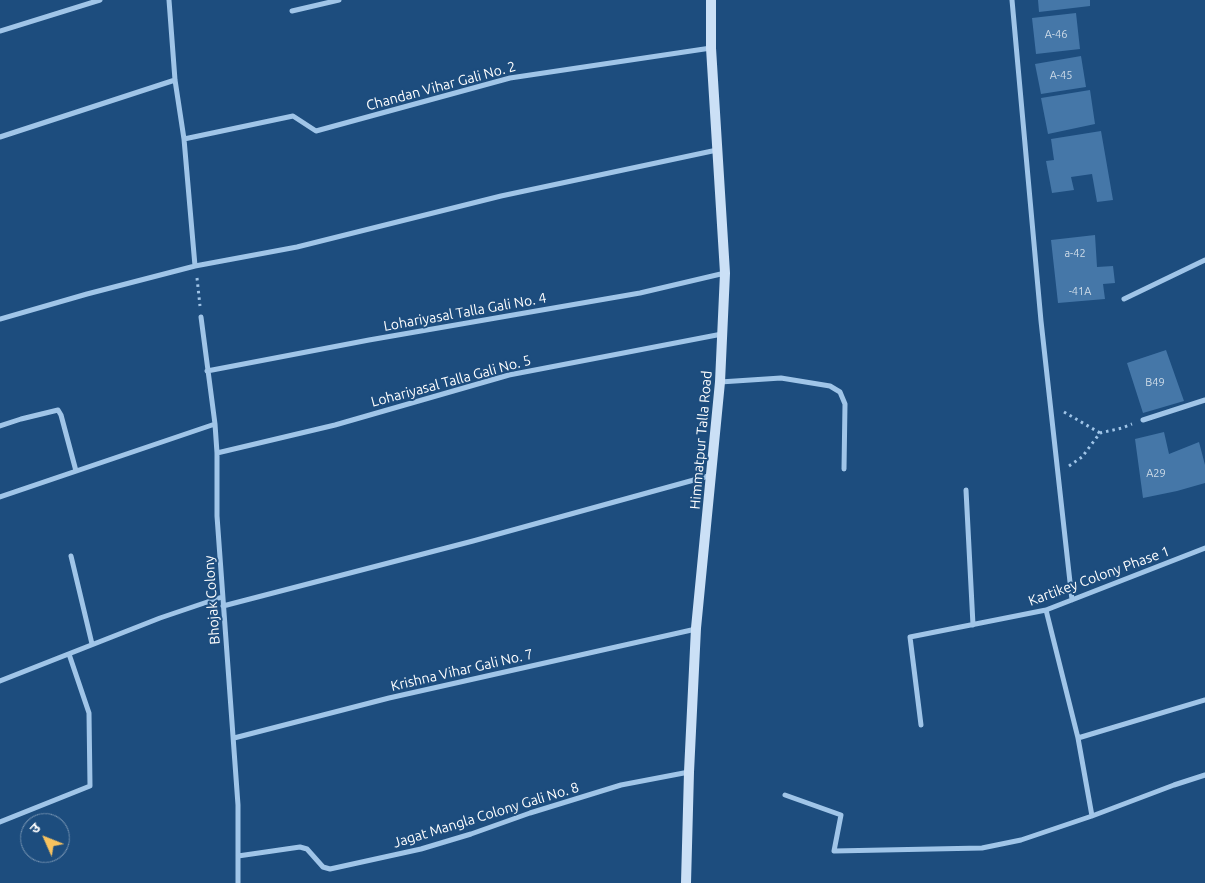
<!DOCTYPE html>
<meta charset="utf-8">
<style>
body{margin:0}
#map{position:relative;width:1205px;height:883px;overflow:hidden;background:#1d4d7e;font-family:Ubuntu,"Noto Sans Devanagari",sans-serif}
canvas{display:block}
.north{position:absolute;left:20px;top:813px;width:50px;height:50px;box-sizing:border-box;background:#1d4d7e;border:1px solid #7794b2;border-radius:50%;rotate:314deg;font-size:14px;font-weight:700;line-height:20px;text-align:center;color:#fff}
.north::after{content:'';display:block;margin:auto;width:18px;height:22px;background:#f8c35f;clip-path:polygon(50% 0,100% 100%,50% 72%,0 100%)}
</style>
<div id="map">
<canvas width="1205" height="883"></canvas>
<div class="north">उ</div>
</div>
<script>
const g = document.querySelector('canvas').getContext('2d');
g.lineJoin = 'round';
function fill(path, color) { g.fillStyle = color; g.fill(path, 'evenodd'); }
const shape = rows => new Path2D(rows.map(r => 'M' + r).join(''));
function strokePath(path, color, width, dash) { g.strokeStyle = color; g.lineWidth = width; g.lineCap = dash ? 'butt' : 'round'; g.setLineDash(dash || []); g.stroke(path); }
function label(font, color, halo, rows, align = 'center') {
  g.font = font + ' Ubuntu,sans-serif'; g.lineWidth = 4; g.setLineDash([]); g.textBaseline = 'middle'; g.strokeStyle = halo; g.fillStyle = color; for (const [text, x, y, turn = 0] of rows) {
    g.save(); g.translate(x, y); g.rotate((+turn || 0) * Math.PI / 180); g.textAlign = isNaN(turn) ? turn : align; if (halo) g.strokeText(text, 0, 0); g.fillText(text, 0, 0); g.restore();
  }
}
fill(shape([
 [1038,0,1090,0,1090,6,1039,12],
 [1076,13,1080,49,1036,54,1032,18],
 [1081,56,1086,87,1041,94,1035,64],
 [1090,90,1095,124,1048,134,1041,98],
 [1101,131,1113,200,1097,202,1092,174,1071,177,1074,190,1052,193,1046,161,1054,160,1051,139],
 [1095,235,1097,267,1113,266,1115,283,1103,284,1105,299,1058,303,1051,240],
 [1166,350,1184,401,1143,413,1127,363],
 [1164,432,1169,454,1199,442,1205,465,1205,483,1177,491,1143,498,1135,439]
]), '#4577a8');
strokePath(shape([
 [197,278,200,306],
 [1064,412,1100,433],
 [1069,466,1082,457,1100,433,1122,428,1132,424]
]), '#a0c5e8', 3, [2.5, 4]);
strokePath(shape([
 [169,0,175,80,184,139,195,266],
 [1012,0,1041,321,1072,600],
 [292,11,339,0],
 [0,31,100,0],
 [0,137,175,80],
 [184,139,293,116,316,131,510,78,711,48],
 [1124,299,1205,260],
 [201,317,215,424,217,453,217,516,238,805,238,883],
 [0,319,87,294,195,266,297,247,501,196,717,150],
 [207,371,369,340,640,293,725,273],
 [720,382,781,378,830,386,840,392,845,404,844,469],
 [1143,420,1205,400],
 [0,426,21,419,58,410,61,415,76,471],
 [217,453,335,425,509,375,722,334],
 [966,490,973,625],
 [0,497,215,424],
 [71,556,92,644],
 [223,606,473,541,712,475],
 [1046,610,1078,738,1092,816],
 [0,681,160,618,222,597],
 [921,725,910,637,1046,610,1205,548],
 [234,738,389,698,696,629],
 [1078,738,1205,700],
 [785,795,841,815,834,851,982,848,1021,840,1092,816,1174,785,1205,775],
 [0,822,90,786,89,713,69,654],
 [238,856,300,847,307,849,323,867,330,869,421,849,471,834,530,813,621,785,689,772]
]), '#a0c5e8', 5);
strokePath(shape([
 [686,883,689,772,696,628,720,382,725,273,711,48,711,0]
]), '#cbe0f6', 10);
label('11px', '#d0dde9', null, [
 ["A-46",1056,34],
 ["A-45",1061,75],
 ["a-42",1075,253],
 ["-41A",1080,291],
 ["B49",1155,382],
 ["A29",1156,473]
]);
label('14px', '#fff', '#1d4d7e', [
 ["Chandan Vihar Gali No. 2",441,86,-15],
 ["Lohariyasal Talla Gali No. 4",465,312,-10],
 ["Lohariyasal Talla Gali No. 5",451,381,-15],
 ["Himmatpur Talla Road",701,440,-85],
 ["Kartikey Colony Phase 1",1099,576,-20],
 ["Bhojak Colony",212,600,-94],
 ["Krishna Vihar Gali No. 7",462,670,-13],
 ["Jagat Mangla Colony Gali No. 8",486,815,-17]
]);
</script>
